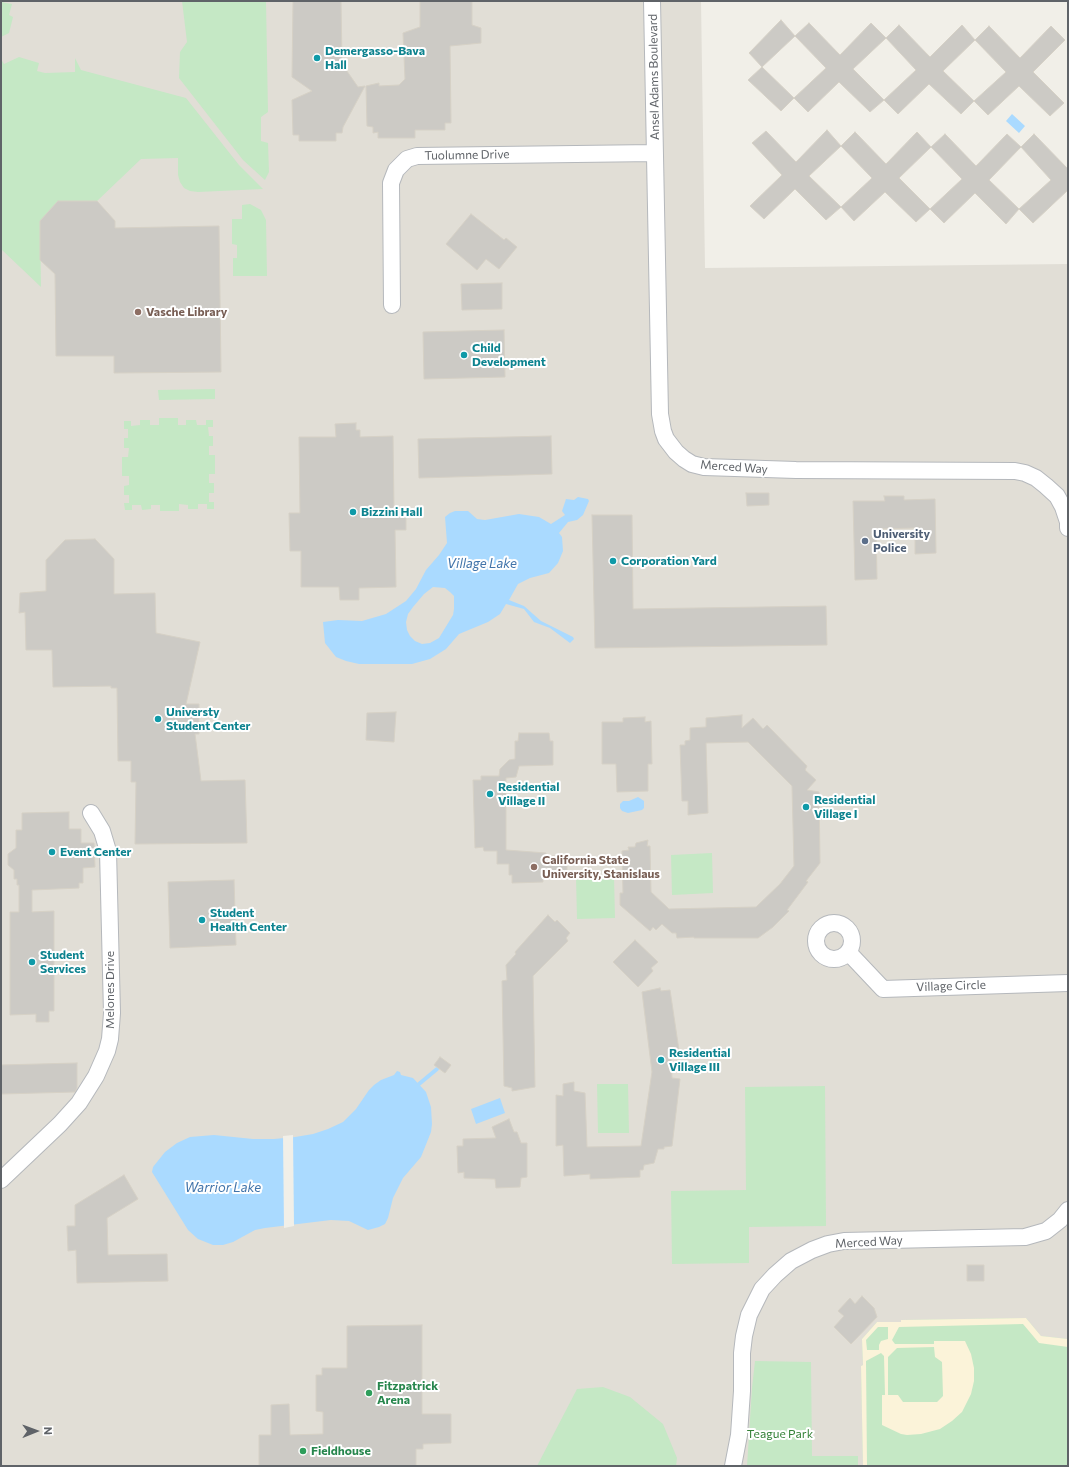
<!DOCTYPE html>
<style>
body{margin:0}
#map{position:relative;width:1069px;height:1467px;overflow:hidden;background:#f1efe8;font-family:Commissioner,sans-serif}
canvas{display:block}
.frame{position:absolute;inset:0;border:2px solid #5f6368;pointer-events:none}
.north{position:absolute;left:16px;top:1411px;width:40px;height:40px;-webkit-text-stroke:3px #fff;paint-order:stroke;rotate:89deg;font-size:11px;font-weight:700;line-height:16px;text-align:center;color:#5f6368}
.north::after{content:'';display:block;margin:auto;width:14px;height:18px;background:#5f6368;clip-path:polygon(50% 0,100% 100%,50% 72%,0 100%)}
</style>
<div id="map">
<canvas width="1069" height="1467"></canvas>
<div class="frame"></div>
<div class="north">N</div>
</div>
<script>
const g = document.querySelector('canvas').getContext('2d');
g.lineJoin = 'round';
function fill(path, color) { g.fillStyle = color; g.fill(path, 'evenodd'); }
const shape = rows => new Path2D(rows.map(r => 'M' + r).join(''));
function strokePath(path, color, width, dash) { g.strokeStyle = color; g.lineWidth = width; g.lineCap = dash ? 'butt' : 'round'; g.setLineDash(dash || []); g.stroke(path); }
function label(font, color, halo, rows, align = 'center') {
  g.font = font + ' Commissioner,sans-serif'; g.lineWidth = 4; g.setLineDash([]); g.textBaseline = 'middle'; g.strokeStyle = halo; g.fillStyle = color; for (const [text, x, y, turn = 0] of rows) {
    g.save(); g.translate(x, y); g.rotate((+turn || 0) * Math.PI / 180); g.textAlign = isNaN(turn) ? turn : align; if (halo) g.strokeText(text, 0, 0); g.fillText(text, 0, 0); g.restore();
  }
}
fill(shape([
 [1,1,701,1,705,268,1068,264,1068,1466,1,1466]
]), '#e1ded6');
fill(shape([
 [182,1,266,1,268,112,261,117,261,141,268,143,269,172,265,180,243,160,179,78,180,52,187,42],
 [1,2,12,4,9,15,13,17,9,33,1,37],
 [19,57,39,63,37,71,45,73,75,72,75,58,81,70,186,98,239,165,263,189,198,192,190,191,184,188,180,182,178,175,178,158,141,159,97,201,58,201,40,221,41,287,1,249,1,59,4,64],
 [250,204,261,210,266,220,267,276,233,276,233,258,237,258,237,245,232,244,232,219,242,219,242,205],
 [215,389,215,399,159,400,158,390],
 [159,418,178,418,178,425,186,425,186,420,196,420,197,425,206,425,206,420,213,420,213,427,208,427,209,436,213,436,213,446,209,446,209,455,215,455,215,474,209,474,209,483,214,483,214,493,209,493,209,502,214,502,214,509,207,509,207,504,198,504,198,509,188,509,188,505,179,504,179,511,160,511,160,505,151,505,151,509,142,510,141,505,132,505,132,510,125,510,124,503,129,503,129,495,124,495,124,486,129,485,129,476,122,476,122,457,128,457,129,448,124,448,124,438,128,438,128,429,124,429,124,421,131,421,131,426,140,425,140,420,150,420,150,425,159,425],
 [712,853,713,893,672,895,671,855],
 [614,876,615,918,577,919,576,877],
 [597,1084,628,1084,629,1133,598,1133],
 [825,1086,826,1226,749,1227,749,1263,672,1264,671,1191,746,1190,745,1087],
 [1026,1318,1041,1336,1068,1339,1068,1466,863,1466,861,1366,863,1365,862,1339,877,1322,901,1322,901,1320],
 [755,1361,811,1362,812,1456,858,1456,858,1466,747,1466,752,1388],
 [603,1387,630,1397,663,1424,677,1458,676,1466,537,1466,577,1389]
]), '#c5e8c5');
fill(shape([
 [1026,1318,1041,1336,1068,1339,1068,1347,1039,1343,1023,1324,899,1327,892,1340,895,1344,934,1344,934,1341,965,1341,971,1354,974,1368,974,1381,971,1394,962,1412,952,1421,940,1429,921,1434,907,1435,901,1434,882,1425,882,1395,885,1395,884,1356,881,1353,866,1361,867,1466,863,1466,861,1366,863,1365,862,1339,877,1322,901,1322,901,1320],
 [878,1327,888,1327,888,1339,881,1341,879,1345,879,1350,867,1350,866,1340],
 [934,1347,935,1357,942,1362,943,1396,937,1402,903,1402,898,1395,888,1395,888,1357,897,1348]
]), '#fbf3d9');
fill(shape([
 [1012,114,1025,126,1019,133,1006,121],
 [578,497,588,499,589,501,583,515,577,520,568,522,559,533,562,537,563,551,558,563,549,573,530,578,518,584,509,600,524,606,541,621,573,637,574,639,570,643,550,628,534,622,524,609,506,604,500,614,488,622,459,634,446,649,430,659,412,664,359,664,346,661,336,657,325,643,323,622,338,620,362,621,386,614,406,601,416,589,426,570,439,555,447,543,445,517,450,513,455,511,468,511,477,519,485,520,519,514,539,517,551,524,565,515,562,511,566,499,574,500],
 [433,587,445,588,450,592,454,596,454,609,453,615,439,638,430,643,422,644,415,641,410,636,407,630,406,622,408,614,413,607,424,594],
 [638,797,644,801,644,808,642,810,628,813,622,811,620,808,620,804,623,801,629,801],
 [397,1071,400,1072,401,1075,413,1078,426,1092,431,1107,432,1124,431,1132,421,1157,403,1178,393,1198,388,1218,385,1224,379,1227,368,1230,349,1221,331,1220,265,1228,255,1230,233,1242,223,1245,213,1245,198,1239,188,1230,152,1172,153,1167,165,1152,177,1143,190,1137,214,1135,253,1139,274,1139,295,1137,313,1134,328,1129,343,1122,356,1109,369,1090,374,1085,381,1080,394,1075],
 [500,1098,505,1113,476,1124,471,1109]
]), '#aadaff');
fill(shape([
 [293,1135,294,1226,284,1228,283,1136]
]), '#f1efe8');
strokePath(shape([
 [419,1084,437,1069]
]), '#aadaff', 4);
const building = shape([
 [293,1,341,1,342,64,358,87,365,86,343,127,342,133,336,133,336,141,299,141,299,135,293,135,292,100,312,91,292,77,293,1],
 [420,1,472,1,472,25,481,28,481,43,450,46,451,123,445,123,445,130,415,130,415,138,378,138,378,132,373,133,373,127,367,126,366,86,379,83,379,86,399,85,405,79,403,33,420,27,420,1],
 [781,20,795,36,762,67,749,53,781,20],
 [809,23,840,55,871,23,886,38,853,69,884,100,870,112,839,82,808,112,794,98,826,68,795,36,809,23],
 [899,25,930,57,962,25,975,40,943,71,974,101,961,114,929,84,898,114,884,100,916,70,886,38,899,25],
 [989,26,1020,58,1051,26,1065,40,1033,72,1064,103,1050,116,1019,86,988,115,974,101,1006,72,975,40,989,26],
 [762,67,794,98,781,111,748,80,762,67],
 [827,130,841,146,809,176,841,207,826,220,795,189,764,219,750,206,782,175,752,143,766,131,796,162,827,130],
 [855,132,886,164,917,132,931,147,899,178,930,209,916,222,885,192,854,221,841,207,872,178,841,146,855,132],
 [945,134,976,166,1007,134,1021,147,989,180,1019,209,1006,224,975,193,944,223,930,209,962,179,931,147,945,134],
 [1034,134,1068,169,1068,190,1033,223,1019,209,1051,180,1021,147,1034,134],
 [58,201,97,201,115,221,115,228,219,226,221,372,114,373,114,356,56,356,55,274,40,260,40,221,58,201],
 [471,214,504,240,506,238,517,247,499,269,486,259,477,270,446,244,471,214],
 [502,283,502,309,462,310,461,284,502,283],
 [504,330,505,377,424,379,423,332,504,330],
 [356,423,356,430,360,430,360,437,393,436,394,511,406,511,406,530,395,530,396,587,359,588,359,600,340,600,339,587,301,587,301,551,290,551,289,513,300,513,299,437,336,437,335,424,356,423],
 [551,436,552,474,419,478,418,439,551,436],
 [746,493,769,493,769,505,747,506,746,493],
 [884,496,904,496,904,500,935,499,936,553,915,554,915,528,876,529,877,579,855,580,853,501,885,501,884,496],
 [592,515,632,515,633,609,826,606,827,645,595,648,592,515],
 [95,539,114,559,114,594,155,593,156,633,200,642,186,704,199,704,199,734,195,734,201,781,245,780,247,843,135,844,136,782,131,782,131,761,118,761,117,688,111,688,111,686,53,687,52,650,26,650,25,612,19,613,20,593,46,591,46,560,65,540,95,539],
 [396,712,394,742,366,740,367,713,396,712],
 [742,715,742,728,753,718,763,729,767,725,807,766,805,770,816,780,807,790,819,792,820,863,806,881,808,882,787,910,789,911,773,927,758,938,694,938,694,937,677,938,676,933,672,933,662,924,656,930,653,927,650,931,620,905,620,893,623,893,622,851,629,850,628,847,635,847,636,843,648,840,647,846,650,846,651,892,669,909,756,907,780,884,794,866,792,786,748,742,706,743,708,813,688,815,688,801,682,801,680,745,685,745,685,741,690,740,690,728,706,727,706,718,742,715],
 [645,717,645,722,651,721,652,764,648,764,648,791,617,792,616,764,602,764,602,722,623,722,623,718,645,717],
 [519,733,549,733,550,741,553,741,553,765,519,766,516,777,506,778,506,850,546,853,546,856,567,856,567,871,546,871,546,874,543,875,543,882,512,883,512,875,509,875,509,864,497,864,497,851,484,851,483,847,475,848,473,780,481,780,481,776,499,776,500,769,509,760,515,759,515,741,518,741,519,733],
 [69,812,69,829,81,829,81,843,94,843,95,867,83,868,83,883,79,883,79,888,32,890,32,912,54,911,54,1011,49,1011,49,1022,36,1022,36,1014,10,1015,10,912,19,912,19,885,17,885,17,879,14,879,14,870,8,865,8,854,16,848,16,830,22,830,22,813,69,812],
 [234,880,236,945,170,948,168,882,234,880],
 [548,915,555,922,557,920,570,933,566,938,568,941,533,976,535,1087,512,1091,512,1088,504,1086,502,981,507,980,506,965,516,954,515,952,548,915],
 [635,940,658,962,651,968,653,971,638,987,613,962,635,940],
 [660,988,661,991,670,990,680,1057,671,1059,672,1078,680,1079,672,1146,664,1147,664,1149,658,1149,654,1163,644,1165,643,1170,640,1170,640,1177,590,1179,590,1174,564,1176,563,1145,556,1146,556,1095,563,1096,563,1084,574,1082,574,1091,585,1093,587,1147,641,1146,652,1072,642,992,660,988],
 [440,1057,451,1065,445,1073,434,1065,440,1057],
 [77,1063,77,1088,75,1092,1,1094,1,1065,77,1063],
 [509,1119,514,1132,517,1132,521,1143,527,1143,527,1177,521,1178,520,1187,496,1188,495,1179,464,1178,464,1172,458,1173,457,1146,463,1146,463,1139,496,1138,492,1127,509,1119],
 [124,1175,138,1199,107,1218,108,1255,167,1254,168,1281,77,1283,76,1250,68,1251,67,1226,75,1226,75,1205,124,1175],
 [967,1265,984,1265,984,1281,967,1281,967,1265],
 [862,1296,874,1308,877,1317,851,1344,834,1327,844,1316,838,1311,850,1298,855,1304,862,1296],
 [422,1325,422,1414,451,1414,451,1443,423,1444,423,1449,416,1449,416,1466,259,1466,259,1435,271,1435,271,1405,289,1404,290,1435,323,1434,323,1412,316,1411,316,1375,322,1375,322,1368,347,1368,347,1326,422,1325]
]);
fill(building, '#cccac5');
strokePath(building, '#d6d1c6', 1);
const minor = shape([
 [652,1,660,414,663,431,666,439,676,452,684,459,692,464,704,467,796,470,1015,471,1025,473,1036,478,1046,486,1057,496,1063,507,1068,522,1068,528],
 [392,305,391,183,396,170,407,159,417,156,655,153],
 '816 941a18 18 0 1 1 36 0a18 18 0 1 1-36 0Z',
 [849,953,883,989,1068,983],
 [1,1180,60,1124,79,1103,96,1076,107,1051,110,1039,112,1013,108,851,102,831,91,813],
 [733,1466,739,1435,742,1391,742,1353,744,1336,749,1315,762,1289,775,1275,791,1261,812,1250,828,1244,844,1241,1025,1237,1046,1231,1060,1220,1068,1210]
]);
strokePath(minor, '#b5b8bc', 18);
strokePath(minor, '#fff', 16);
for (const [x, y, r, color] of [
 [317,58,4,"#0f9aa8"],
 [138,312,4,"#8d6e63"],
 [464,355,4,"#0f9aa8"],
 [353,512,4,"#0f9aa8"],
 [865,541,4,"#5c6f8a"],
 [613,561,4,"#0f9aa8"],
 [158,719,4,"#0f9aa8"],
 [490,794,4,"#0f9aa8"],
 [806,807,4,"#0f9aa8"],
 [52,852,4,"#0f9aa8"],
 [534,867,4,"#8d6e63"],
 [202,920,4,"#0f9aa8"],
 [32,962,4,"#0f9aa8"],
 [661,1060,4,"#0f9aa8"],
 [369,1393,4,"#2e9e5b"],
 [303,1451,4,"#2e9e5b"]
]) { const dot = new Path2D(); dot.arc(x, y, r, 0, 2 * Math.PI); g.fillStyle = color; g.fill(dot); strokePath(dot, '#fff', 1.5); }
label('bold 12px', '#0d838f', '#fff', [
 ["Demergasso-Bava",325,51],
 ["Hall",325,65],
 ["Child",472,348],
 ["Development",472,362],
 ["Bizzini Hall",361,512],
 ["Corporation Yard",621,561],
 ["Universty",166,712],
 ["Student Center",166,726],
 ["Residential",498,787],
 ["Village II",498,801],
 ["Residential",814,800],
 ["Village I",814,814],
 ["Event Center",60,852],
 ["Student",210,913],
 ["Health Center",210,927],
 ["Student",40,955],
 ["Services",40,969],
 ["Residential",669,1053],
 ["Village III",669,1067]
], 'left');
label('12px', '#5f6368', '#fff', [
 ["Ansel Adams Boulevard",654,77,-91],
 ["Tuolumne Drive",467,155,-1],
 ["Merced Way",734,467,4],
 ["Village Circle",951,986,-2],
 ["Melones Drive",110,990,-90],
 ["Merced Way",869,1242,-3]
]);
label('bold 12px', '#785e54', '#fff', [
 ["Vasche Library",146,312],
 ["California State",542,860],
 ["University, Stanislaus",542,874]
], 'left');
label('bold 12px', '#4e5e75', '#fff', [
 ["University",873,534],
 ["Police",873,548]
], 'left');
label('bold 12px', '#27864d', '#fff', [
 ["Fitzpatrick",377,1386],
 ["Arena",377,1400],
 ["Fieldhouse",311,1451]
], 'left');
label('12px', '#348238', '#fff', [
 ["Teague Park",780,1434]
]);
label('italic 13px', '#4174aa', '#fff', [
 ["Village Lake",482,564],
 ["Warrior Lake",223,1188]
]);
</script>
